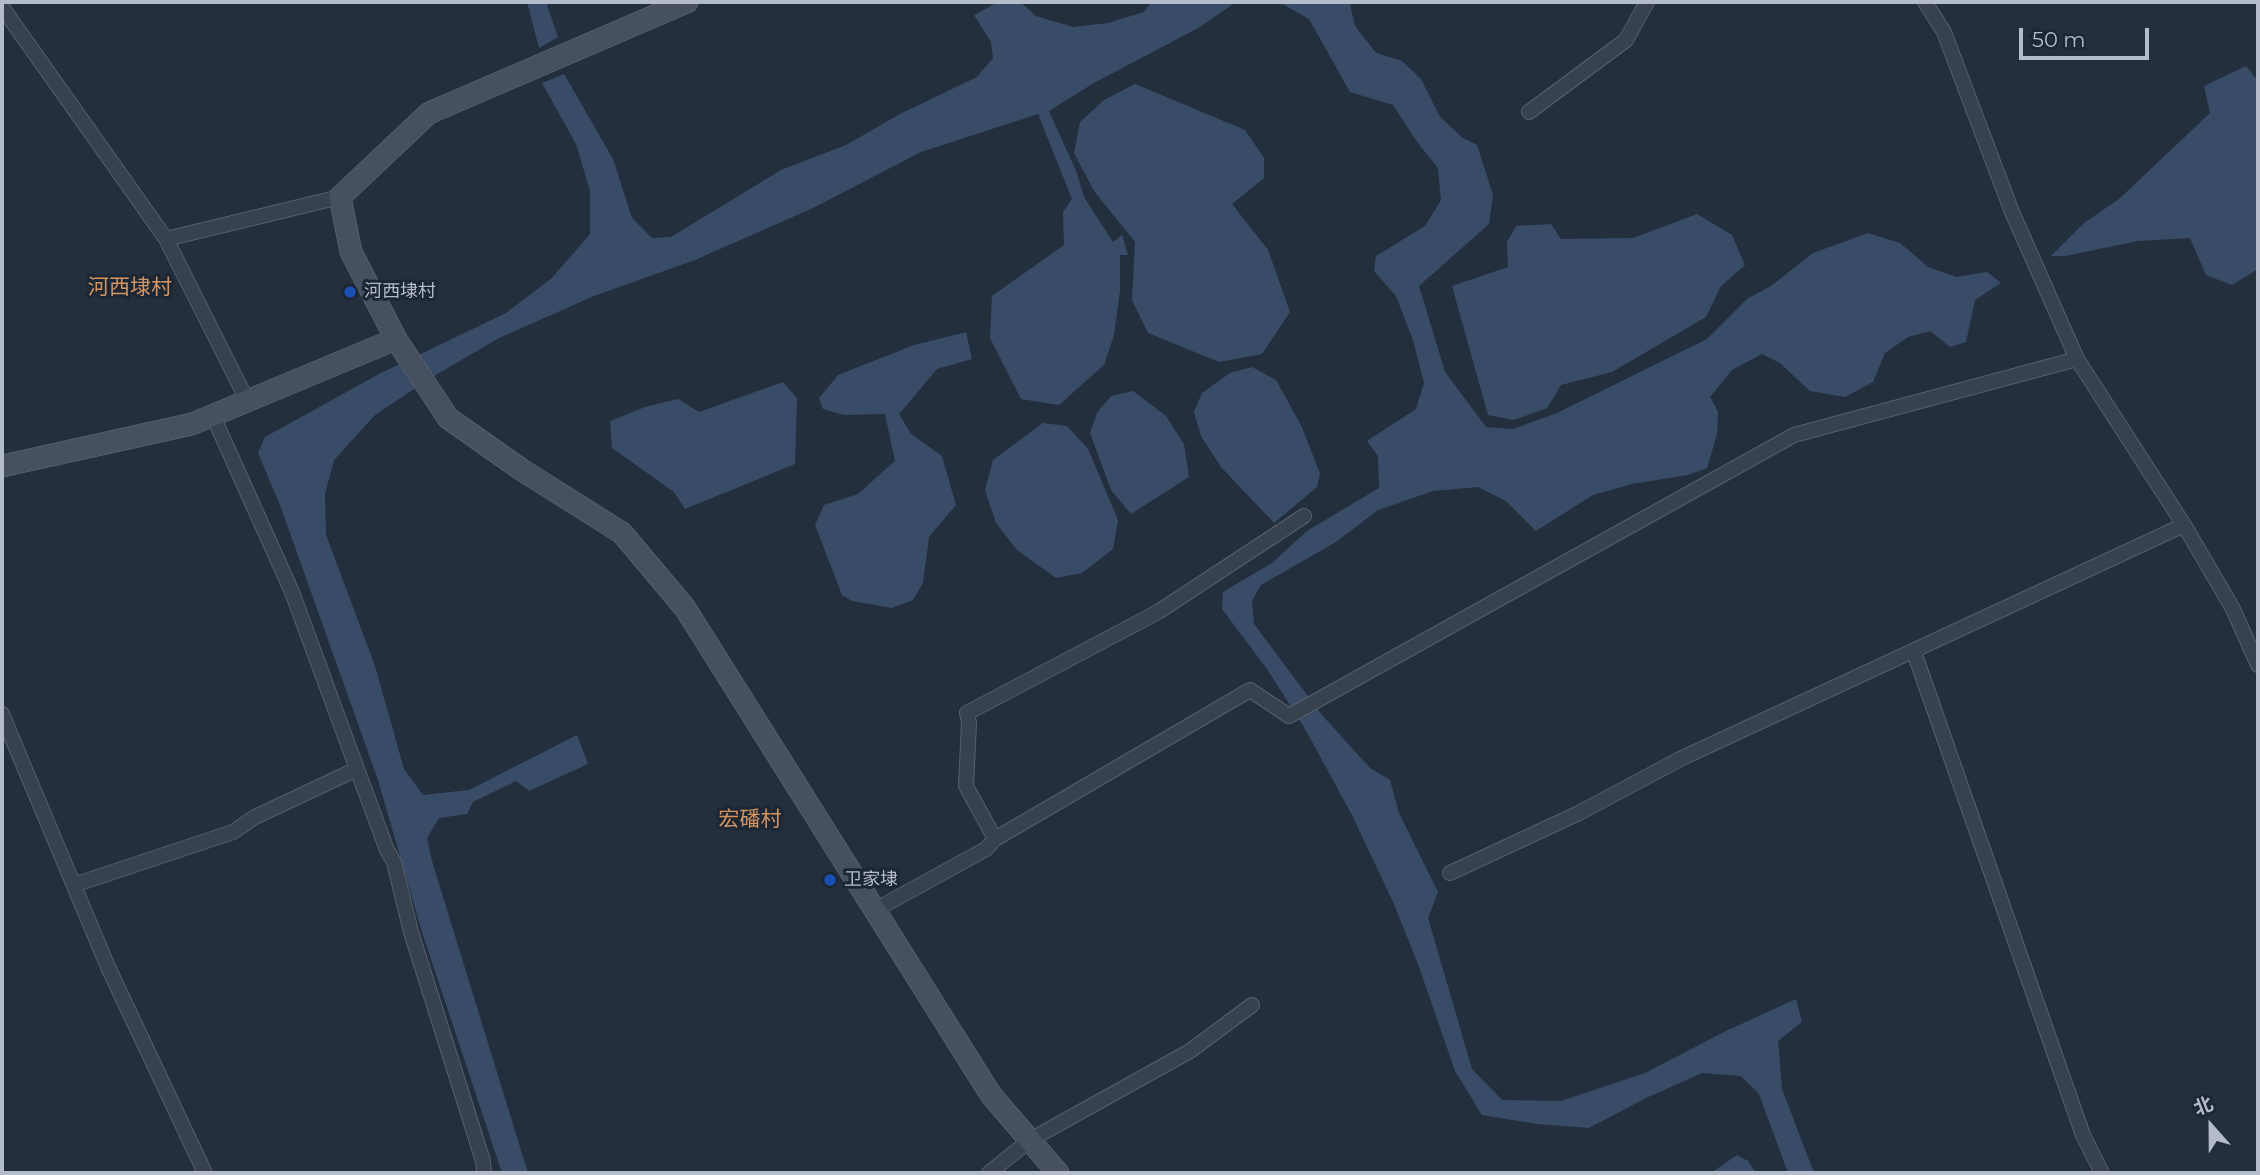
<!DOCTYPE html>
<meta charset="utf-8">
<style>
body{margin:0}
#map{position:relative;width:2260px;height:1175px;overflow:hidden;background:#242f3e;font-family:Montserrat,"Noto Sans SC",sans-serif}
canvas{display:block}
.frame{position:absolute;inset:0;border:4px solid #b4bcc9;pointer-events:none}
.north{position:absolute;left:2176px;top:1091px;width:70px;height:70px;-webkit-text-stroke:5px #1d2633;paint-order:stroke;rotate:339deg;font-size:19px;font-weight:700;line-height:28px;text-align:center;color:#b4bcc9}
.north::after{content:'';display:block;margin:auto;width:24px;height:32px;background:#b4bcc9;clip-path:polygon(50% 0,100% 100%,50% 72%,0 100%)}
.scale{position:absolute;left:2019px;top:28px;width:130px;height:32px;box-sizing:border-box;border:4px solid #b4bcc9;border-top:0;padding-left:9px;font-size:21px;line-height:24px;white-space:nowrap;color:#b4bcc9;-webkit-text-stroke:5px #1d2633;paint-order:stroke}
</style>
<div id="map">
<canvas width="2260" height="1175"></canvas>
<div class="frame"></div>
<div class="north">北</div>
<div class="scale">50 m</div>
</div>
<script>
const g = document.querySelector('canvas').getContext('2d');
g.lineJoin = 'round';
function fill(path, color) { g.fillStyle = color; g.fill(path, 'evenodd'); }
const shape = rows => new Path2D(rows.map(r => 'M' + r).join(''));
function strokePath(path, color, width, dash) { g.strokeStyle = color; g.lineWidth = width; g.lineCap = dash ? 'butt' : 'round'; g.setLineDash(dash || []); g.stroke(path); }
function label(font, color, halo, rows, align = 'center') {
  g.font = font + ' Montserrat,"Noto Sans SC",sans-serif'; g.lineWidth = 6; g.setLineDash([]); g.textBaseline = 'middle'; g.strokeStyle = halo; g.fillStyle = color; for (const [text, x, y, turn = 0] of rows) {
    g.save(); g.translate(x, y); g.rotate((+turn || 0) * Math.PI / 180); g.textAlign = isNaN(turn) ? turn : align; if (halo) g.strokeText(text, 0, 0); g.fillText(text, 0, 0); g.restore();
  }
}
fill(shape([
 [527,2,546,2,558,37,539,48],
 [998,2,1020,2,1036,16,1073,27,1108,23,1144,12,1152,2,1236,2,1200,27,1094,83,1049,111,1077,173,1084,197,1113,242,1122,235,1128,255,1120,255,1120,291,1114,335,1104,365,1059,405,1021,399,990,338,992,296,1064,245,1063,212,1072,199,1038,114,921,152,813,208,695,260,594,296,499,338,429,379,375,415,334,460,325,494,326,535,375,666,404,769,423,795,469,790,577,735,588,764,529,791,516,781,473,802,467,814,439,818,427,838,432,861,528,1173,502,1173,422,932,378,780,280,505,258,453,265,437,379,374,506,313,552,278,590,234,590,191,576,144,542,83,564,74,613,159,632,218,652,238,671,237,781,170,846,145,902,113,977,77,993,58,991,42,974,15],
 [1268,2,1354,2,1350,5,1355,26,1376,53,1402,61,1421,79,1440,117,1463,138,1477,145,1493,195,1489,224,1419,286,1445,372,1486,427,1513,429,1557,413,1707,339,1747,299,1771,286,1813,253,1868,233,1900,243,1928,267,1956,277,1987,272,2001,283,1975,300,1966,342,1950,347,1930,331,1908,337,1885,353,1873,382,1845,397,1810,391,1780,363,1762,354,1732,370,1710,397,1718,412,1717,434,1707,468,1688,475,1632,484,1593,495,1536,531,1506,501,1478,487,1433,491,1378,510,1336,542,1261,585,1252,601,1254,624,1322,715,1370,768,1390,780,1399,813,1438,892,1428,918,1472,1069,1502,1100,1561,1101,1645,1073,1726,1031,1796,999,1802,1022,1778,1041,1782,1089,1814,1173,1788,1173,1759,1094,1741,1076,1702,1073,1646,1098,1589,1128,1537,1124,1482,1115,1455,1071,1418,964,1393,902,1352,815,1304,727,1267,669,1222,609,1223,592,1272,563,1307,531,1379,488,1378,456,1367,441,1416,409,1424,383,1413,340,1396,296,1374,271,1376,256,1425,226,1441,200,1438,168,1418,143,1393,105,1350,92,1309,19,1279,2],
 [2246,66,2258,81,2258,269,2232,285,2206,275,2190,238,2138,241,2065,256,2051,256,2084,223,2119,199,2210,113,2204,86],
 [1135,84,1245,130,1264,158,1264,178,1232,204,1268,250,1290,312,1262,354,1219,362,1148,333,1132,300,1135,242,1094,191,1074,153,1080,122,1104,100],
 [1697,214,1732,235,1745,265,1721,286,1706,317,1612,372,1561,385,1547,408,1514,420,1488,415,1452,286,1508,267,1507,242,1516,226,1551,224,1561,239,1633,238],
 [966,332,972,359,937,369,899,414,911,434,942,456,956,505,929,537,923,583,913,600,892,608,852,601,842,595,815,525,824,505,858,494,895,461,885,414,844,415,823,409,819,398,838,375,914,345],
 [1252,367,1276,380,1302,427,1320,474,1317,487,1274,523,1221,467,1201,436,1194,412,1202,393,1230,373],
 [783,382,797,398,795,464,685,509,674,492,612,448,610,421,645,407,678,399,699,412],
 [1133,391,1166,416,1184,444,1189,477,1131,514,1111,490,1090,433,1097,413,1111,396],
 [1043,423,1067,426,1088,449,1118,520,1113,549,1082,573,1056,578,1017,550,996,523,985,490,993,460],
 [1737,1155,1748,1161,1756,1173,1711,1173]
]), '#394c67');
const street = shape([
 [1925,2,1944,32,2012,212,2077,359,2184,525,2233,609,2258,665],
 [2,7,166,239,248,402],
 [1529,112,1626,40,1647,2],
 [166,239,340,197],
 [213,416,292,592,357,769],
 [1914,652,2083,1135,2102,1173],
 [2,714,108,967,205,1173],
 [995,839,966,786,969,723,967,713,1158,612,1304,516],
 [1450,873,1579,813,1680,759,2184,525],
 [74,885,233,832,255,817,357,769,387,850,394,862,411,932,483,1161,484,1173],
 [875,910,986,849,995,839,1250,690,1289,716,1794,435,2077,359],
 [989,1173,1030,1140,1190,1051,1252,1005]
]);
const secondary = shape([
 [687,2,429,113,340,197,351,252,396,339,448,418,522,470,622,533,685,608,991,1095,1058,1173],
 [2,466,192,424,396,339]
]);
strokePath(street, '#565f6c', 16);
strokePath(secondary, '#565f6c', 23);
strokePath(street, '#38414e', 14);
strokePath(secondary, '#465061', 21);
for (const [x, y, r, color] of [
 [350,292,7,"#1a4fb4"],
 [830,880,7,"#1a4fb4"]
]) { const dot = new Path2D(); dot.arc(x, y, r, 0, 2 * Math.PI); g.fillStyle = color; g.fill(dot); strokePath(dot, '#1d2633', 2.5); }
label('18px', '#b4bcc9', '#1d2633', [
 ["河西埭村",364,292],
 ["卫家埭",844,880]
], 'left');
label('21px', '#d59563', '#1d2633', [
 ["河西埭村",130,288],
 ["宏磻村",750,820]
]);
</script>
